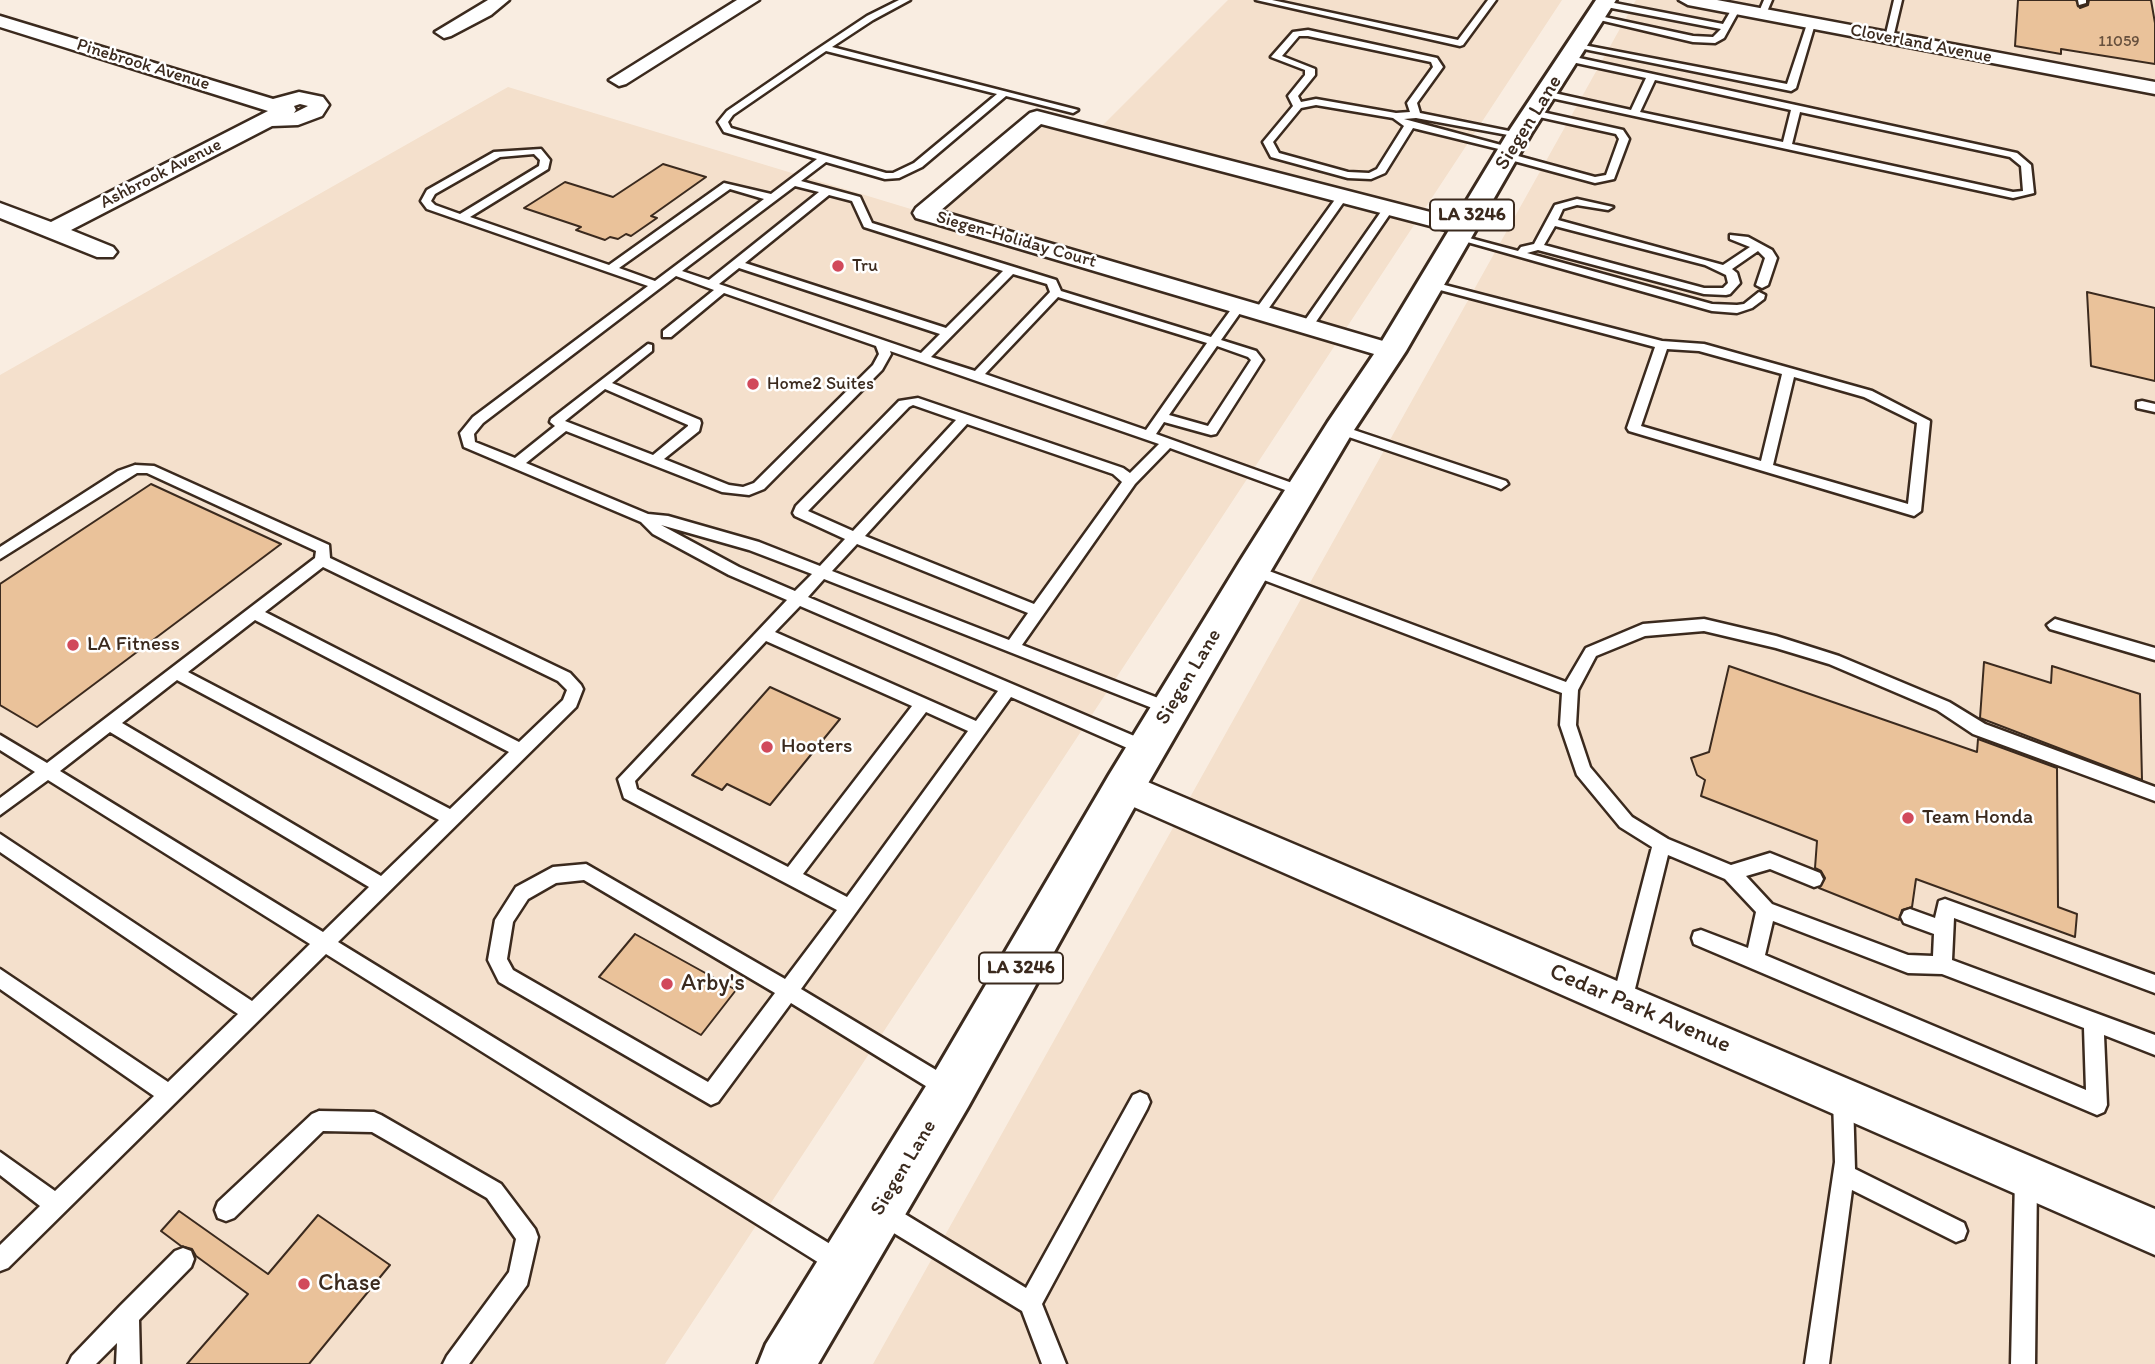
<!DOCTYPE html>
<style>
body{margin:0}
canvas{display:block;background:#f9ede1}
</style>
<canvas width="2155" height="1364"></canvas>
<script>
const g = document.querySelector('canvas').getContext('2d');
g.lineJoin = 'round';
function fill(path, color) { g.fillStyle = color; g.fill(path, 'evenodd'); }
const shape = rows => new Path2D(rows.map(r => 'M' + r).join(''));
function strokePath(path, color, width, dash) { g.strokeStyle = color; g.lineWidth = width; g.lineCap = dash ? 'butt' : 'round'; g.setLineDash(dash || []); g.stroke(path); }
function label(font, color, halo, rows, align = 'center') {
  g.font = font + ' Itim,sans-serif'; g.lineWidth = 5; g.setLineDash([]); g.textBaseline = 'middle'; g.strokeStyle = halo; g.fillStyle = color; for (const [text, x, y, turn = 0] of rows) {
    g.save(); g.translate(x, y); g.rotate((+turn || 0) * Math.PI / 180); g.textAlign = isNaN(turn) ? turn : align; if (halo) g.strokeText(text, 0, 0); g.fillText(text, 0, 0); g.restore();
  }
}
fill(shape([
 [1228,0,1562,0,665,1364,0,1364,0,375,508,87,924,213,1037,117,1096,132],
 [1636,0,2155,0,2155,1364,873,1364]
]), '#f4e0cc');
const building = shape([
 [2018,0,2076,0,2080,8,2088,5,2089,0,2151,0,2155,23,2155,64,2061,49,2061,54,2015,46,2018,0],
 [663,164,706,177,651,216,657,218,631,236,626,234,618,239,610,237,605,240,576,230,581,227,524,208,565,182,613,197,663,164],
 [2087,292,2155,308,2155,381,2091,366,2087,292],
 [151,484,281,544,37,727,0,705,0,584,151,484],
 [1984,662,2051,683,2052,666,2140,694,2142,780,1980,718,1984,662],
 [1729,666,1977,752,1978,739,2057,768,2058,907,2077,914,2075,937,1916,879,1912,907,1902,910,1899,920,1819,888,1825,878,1821,871,1815,868,1817,841,1701,796,1705,780,1697,775,1691,758,1709,752,1729,666],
 [770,687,840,719,770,805,727,784,722,790,692,775,770,687],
 [635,934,736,990,701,1035,599,977,635,934],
 [179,1211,268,1274,318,1215,390,1265,309,1364,187,1364,248,1294,196,1256,192,1249,181,1246,161,1231,179,1211]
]);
fill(building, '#eac29a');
strokePath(building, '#3b2a1e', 2);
const lane = shape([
 [899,0,910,0,873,20,832,47,1078,110,1073,113,1006,96,922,167,899,178,885,179,826,162,801,181,860,197,872,223,1056,280,1061,291,1211,337,1235,304,1243,304,1245,306,1221,340,1256,351,1263,360,1216,434,1211,435,1164,422,1156,434,1306,488,1308,491,1301,496,1296,494,1170,448,1135,484,1022,645,1176,705,1178,709,1176,713,1170,715,824,579,808,597,1153,744,1155,749,1153,754,1147,756,1141,754,1011,697,801,989,956,1082,959,1089,956,1096,949,1099,942,1096,791,1003,718,1102,711,1105,499,982,488,960,495,920,516,887,553,867,586,864,785,979,837,910,624,798,618,779,787,600,729,575,653,534,641,522,464,447,460,433,473,417,648,286,427,209,421,201,427,190,494,152,541,149,550,160,548,169,470,217,609,265,724,183,771,194,817,159,724,132,718,122,727,111,810,54,867,16,899,0],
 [826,51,997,94,914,163,893,173,886,173,731,128,728,122,733,115,826,51],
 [534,154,540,160,539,166,460,214,435,205,431,201,435,194,500,157,534,154],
 [795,186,819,192,709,280,682,271,795,186],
 [730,189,764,199,655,281,619,268,730,189],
 [829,195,852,201,864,227,1003,271,946,328,745,263,829,195],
 [739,268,940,334,921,353,719,284,739,268],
 [1013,274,1047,284,1050,292,975,371,931,357,1013,274],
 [676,276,714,290,663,331,663,337,671,337,724,293,876,346,879,354,873,365,754,483,743,487,729,485,664,459,699,431,701,423,700,420,612,383,652,351,652,345,648,344,551,419,550,422,555,426,515,458,475,442,474,434,483,423,676,276],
 [1058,297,1207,343,1146,430,985,374,1058,297],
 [1217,346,1248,357,1251,360,1208,426,1169,415,1217,346],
 [890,351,1159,444,1130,473,1123,468,918,398,899,401,796,506,793,513,795,516,845,539,820,566,759,542,668,516,648,514,526,463,566,431,722,492,749,495,764,489,882,370,891,354,890,351],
 [605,389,688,425,688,426,653,455,565,421,605,389],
 [913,405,956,420,853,531,808,511,909,407,913,405],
 [967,424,1113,474,1122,482,1034,604,865,536,967,424],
 [661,525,749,550,812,574,795,591,739,567,661,525],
 [857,544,1028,613,1009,640,832,571,857,544],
 [800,606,998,691,976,721,775,632,800,606],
 [766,641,912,706,788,867,637,789,635,781,766,641],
 [926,712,968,731,847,897,803,874,926,712],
 [584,880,775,993,708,1082,513,970,507,959,513,922,528,899,556,883,584,880],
 [1256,0,1272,0,1458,40,1488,0,1496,0,1463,45,1460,46,1256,0],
 [1764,0,1772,0,1766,14,1762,17,1758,14,1764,0],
 [1894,0,1902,0,1893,38,1889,41,1885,38,1894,0],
 [2078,0,2086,0,2086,3,2079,5,2078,0],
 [1604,1,1723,24,1733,7,1740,9,1724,38,1715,43,1693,42,1591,18,1595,15,1693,36,1713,37,1721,29,1601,6,1600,4,1604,1],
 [1811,21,1815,24,1796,88,1791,91,1574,47,1578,44,1787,84,1807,24,1811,21],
 [1308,30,1437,58,1443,67,1417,103,1420,113,1524,134,1519,137,1416,118,1404,119,1516,149,1511,152,1413,128,1385,173,1371,179,1348,178,1271,157,1263,142,1293,106,1288,96,1305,75,1305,70,1271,57,1293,32,1308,30],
 [1299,36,1308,36,1431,62,1433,67,1407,103,1410,112,1396,113,1316,99,1301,102,1298,96,1315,75,1315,69,1282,56,1299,36],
 [1316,105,1393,118,1404,126,1377,169,1369,173,1348,172,1279,153,1273,142,1301,108,1316,105],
 [1570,56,2017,153,2031,165,2034,193,2013,198,1542,96,1540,94,1545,91,1631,110,1646,78,1567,61,1567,57,1570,56],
 [1655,80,1791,110,1783,142,1640,112,1655,80],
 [1800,112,2010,157,2021,166,2023,191,2013,192,1792,144,1800,112],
 [1533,110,1623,130,1629,139,1614,179,1595,183,1503,158,1502,156,1507,153,1595,177,1606,175,1619,139,1616,134,1530,115,1528,113,1533,110],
 [1339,194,1348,196,1264,315,1256,315,1256,309,1339,194],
 [1577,199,1613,207,1608,210,1577,205,1563,209,1558,220,1723,265,1750,247,1730,239,1730,235,1748,237,1772,250,1777,258,1768,285,1762,288,1756,285,1765,258,1758,251,1732,269,1737,273,1740,283,1730,294,1726,295,1704,294,1538,250,1527,253,1712,304,1737,305,1744,304,1759,292,1765,295,1764,299,1752,308,1737,313,1712,311,1453,238,1458,235,1518,251,1521,247,1534,244,1555,205,1577,199],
 [1555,226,1705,265,1726,275,1728,283,1723,288,1704,288,1544,245,1555,226],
 [1385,206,1394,208,1311,329,1303,329,1301,326,1385,206],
 [1429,281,1662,341,1704,344,1872,391,1930,421,1921,511,1914,516,1629,431,1627,428,1655,347,1425,286,1425,282,1429,281],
 [1667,349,1699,351,1782,374,1761,461,1641,426,1667,349],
 [1794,377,1864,397,1917,423,1908,504,1773,465,1794,377],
 [2142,401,2155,404,2155,412,2137,408,2137,402,2142,401],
 [1339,425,1506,481,1508,484,1501,489,1496,487,1334,432,1334,426,1339,425],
 [135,465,154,466,329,545,330,558,570,673,581,685,583,689,576,707,338,942,848,1255,851,1263,848,1271,840,1274,832,1271,326,954,8,1268,0,1271,0,1245,40,1206,0,1175,0,1152,55,1191,154,1096,0,989,0,969,168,1082,238,1014,0,852,0,834,252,1001,310,944,48,780,0,815,0,798,35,772,0,750,0,735,47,763,315,558,316,551,147,473,137,473,0,559,0,547,118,471,135,465],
 [323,567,558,681,567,690,563,700,519,742,265,612,323,567],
 [255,620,509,752,450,809,188,672,255,620],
 [177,680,439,820,381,876,122,723,177,680],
 [110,732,369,887,323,932,60,771,110,732],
 [1253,565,1566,682,1586,648,1643,624,1704,619,1776,636,1839,656,1949,702,1985,724,2155,787,2155,801,1973,734,1937,710,1829,664,1776,648,1704,631,1645,636,1596,656,1578,690,1576,725,1590,767,1632,817,1668,839,1731,865,1770,853,1820,873,1823,879,1820,885,1814,887,1770,869,1746,876,1772,904,1908,955,1933,956,1934,934,1904,923,1901,917,1904,911,1910,909,1935,918,1939,901,1945,899,2155,975,2155,993,1954,918,1952,960,2155,1035,2155,1055,2104,1035,2107,1105,2104,1112,2097,1115,1694,944,1692,938,1694,932,1701,930,1748,948,1756,912,1725,879,1668,855,1632,1001,1629,1007,1622,1010,1615,1007,1612,1001,1652,847,1620,827,1577,775,1560,725,1562,693,1248,574,1246,570,1248,566,1253,565],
 [1773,921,1908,973,1942,974,2084,1028,2086,1090,1765,955,1773,921],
 [2055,619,2155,648,2155,660,2050,629,2047,625,2055,619],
 [1843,1089,1850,1092,1853,1099,1855,1169,1964,1223,1967,1231,1964,1239,1956,1242,1852,1190,1829,1364,1805,1364,1835,1162,1833,1099,1836,1092,1843,1089],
 [1140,1092,1147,1095,1150,1102,1147,1109,1042,1304,1066,1364,1042,1364,1022,1311,874,1221,871,1213,874,1205,882,1202,890,1205,1026,1288,1133,1095,1140,1092],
 [319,1111,374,1112,381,1115,501,1184,535,1229,538,1237,527,1285,469,1364,443,1364,447,1356,509,1272,516,1239,487,1198,372,1132,323,1131,234,1218,226,1221,218,1218,215,1210,218,1202,312,1114,319,1111],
 [2026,1167,2033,1171,2037,1178,2035,1364,2011,1364,2015,1178,2019,1171,2026,1167],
 [183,1248,191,1251,194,1259,191,1267,139,1320,140,1364,116,1364,117,1343,96,1364,68,1364,72,1356,120,1306,175,1251,183,1248]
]);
const street = shape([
 [488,0,509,0,491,15,451,36,444,38,435,32,488,0],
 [737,0,759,0,626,84,619,86,609,80,737,0],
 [1679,0,1717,0,2155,82,2155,94,1688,5,1679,0],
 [0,16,273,99,299,92,323,97,329,105,322,116,298,125,272,126,71,230,113,247,117,252,113,257,97,257,0,218,0,203,51,222,268,111,0,27,0,16],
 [300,104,308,106,294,113,296,110,294,106,300,104],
 [1037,111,1473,223,1476,228,1473,233,1465,235,1041,124,940,211,1400,346,1404,351,1400,356,1391,359,916,218,913,213,916,208,1030,113,1037,111],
 [1124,772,2155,1209,2155,1255,1111,797,1106,787,1111,777,1124,772]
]);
const primary = shape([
 [1596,0,1616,0,1531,134,1406,351,1354,430,1266,579,1139,799,968,1107,818,1364,758,1364,766,1344,934,1073,1109,775,1240,561,1328,422,1376,351,1507,134,1596,0]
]);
strokePath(lane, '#3b2a1e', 5);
strokePath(street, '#3b2a1e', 5);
strokePath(primary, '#3b2a1e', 6);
fill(lane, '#fff');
fill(street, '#fff');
fill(primary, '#fff');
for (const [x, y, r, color] of [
 [838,266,7,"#d1495b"],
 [753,384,7,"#d1495b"],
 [73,645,7,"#d1495b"],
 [767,747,7,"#d1495b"],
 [1908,818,7,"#d1495b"],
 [667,984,7,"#d1495b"],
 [304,1284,7,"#d1495b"]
]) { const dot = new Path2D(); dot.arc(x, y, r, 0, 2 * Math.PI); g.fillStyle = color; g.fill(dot); strokePath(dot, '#fff', 2.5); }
label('16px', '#67503d', null, [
 ["11059",2119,42]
]);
label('18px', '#3b2a1e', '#fff', [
 ["Cloverland Avenue",1921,44,11],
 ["Pinebrook Avenue",143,65,17],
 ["Ashbrook Avenue",161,174,-27],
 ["Siegen-Holiday Court",1016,240,16]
]);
label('18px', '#3b2a1e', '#fff', [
 ["Tru",852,266],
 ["Home2 Suites",767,384]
], 'left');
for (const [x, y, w] of [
 [1472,215,84],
 [1021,968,84]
]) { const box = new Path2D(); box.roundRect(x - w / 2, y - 15.5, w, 31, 5); g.fillStyle = '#fff'; g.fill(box); strokePath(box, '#3b2a1e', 2); }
label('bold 19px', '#3b2a1e', null, [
 ["LA 3246",1472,215],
 ["LA 3246",1021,968]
]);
label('21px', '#3b2a1e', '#fff', [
 ["Siegen Lane",1529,123,-58],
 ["Siegen Lane",1189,677,-59],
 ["Siegen Lane",904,1168,-59]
]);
label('21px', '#3b2a1e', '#fff', [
 ["LA Fitness",87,645],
 ["Hooters",781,747],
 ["Team Honda",1922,818]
], 'left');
label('24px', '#3b2a1e', '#fff', [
 ["Arby's",681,984],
 ["Chase",318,1284]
], 'left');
label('24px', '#3b2a1e', '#fff', [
 ["Cedar Park Avenue",1640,1009,23]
]);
</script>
